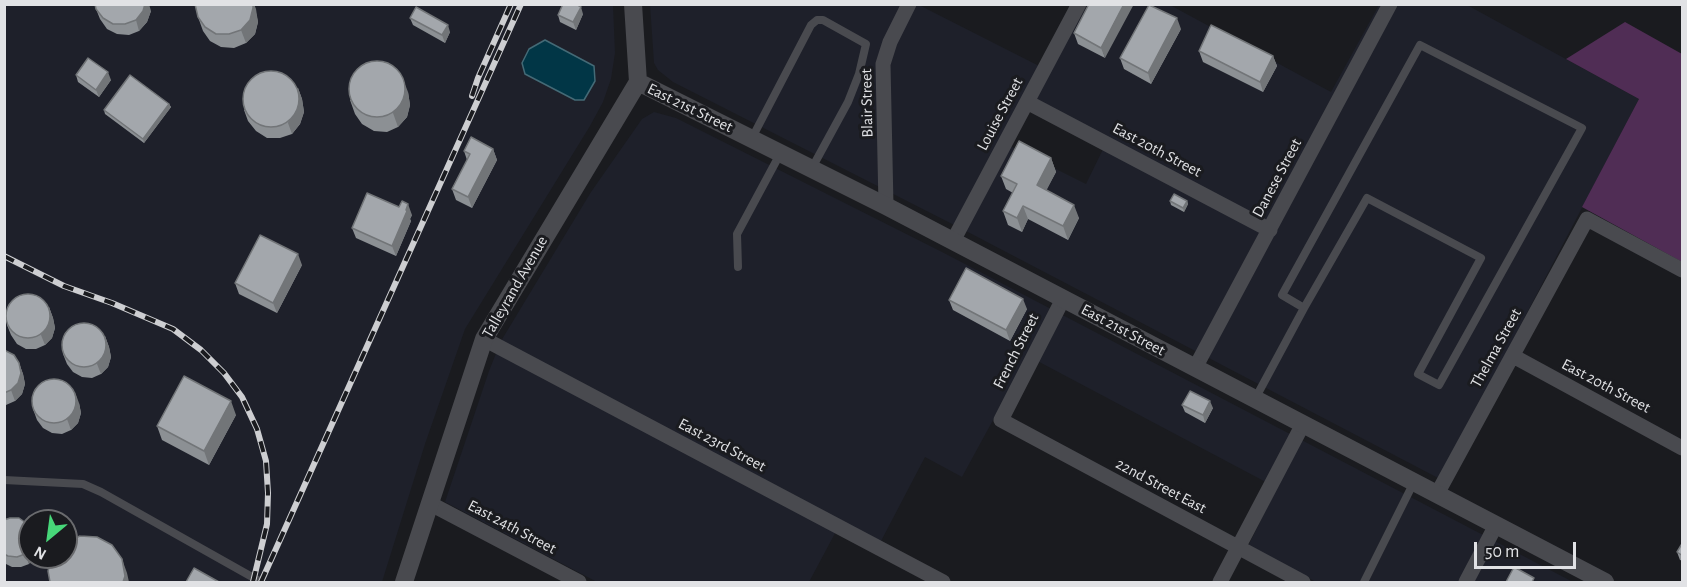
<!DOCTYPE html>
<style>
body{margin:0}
#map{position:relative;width:1687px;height:587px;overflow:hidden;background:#1a1b1f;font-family:"Alegreya Sans",sans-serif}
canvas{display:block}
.frame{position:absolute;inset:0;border:6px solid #e1e2e5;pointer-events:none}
.north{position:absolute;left:18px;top:509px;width:60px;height:60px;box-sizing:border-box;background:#1a1b1f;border:2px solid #6a6b6e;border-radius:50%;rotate:209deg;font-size:16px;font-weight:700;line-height:24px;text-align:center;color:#e1e2e5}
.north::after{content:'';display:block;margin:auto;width:21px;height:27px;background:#47d779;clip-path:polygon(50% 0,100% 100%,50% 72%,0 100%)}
.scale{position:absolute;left:1474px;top:542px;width:102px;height:27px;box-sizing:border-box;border:3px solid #e1e2e5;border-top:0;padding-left:8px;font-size:18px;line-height:21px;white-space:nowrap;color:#e1e2e5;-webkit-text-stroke:4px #1a1b1f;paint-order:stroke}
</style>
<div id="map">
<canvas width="1687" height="587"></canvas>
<div class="frame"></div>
<div class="north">N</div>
<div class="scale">50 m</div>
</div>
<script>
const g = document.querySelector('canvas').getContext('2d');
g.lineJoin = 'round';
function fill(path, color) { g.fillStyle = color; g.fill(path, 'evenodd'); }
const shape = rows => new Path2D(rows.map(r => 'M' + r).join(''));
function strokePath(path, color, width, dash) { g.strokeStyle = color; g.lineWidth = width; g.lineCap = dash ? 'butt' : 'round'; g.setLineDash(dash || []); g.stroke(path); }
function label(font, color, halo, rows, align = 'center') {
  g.font = font + ' "Alegreya Sans",sans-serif'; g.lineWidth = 6; g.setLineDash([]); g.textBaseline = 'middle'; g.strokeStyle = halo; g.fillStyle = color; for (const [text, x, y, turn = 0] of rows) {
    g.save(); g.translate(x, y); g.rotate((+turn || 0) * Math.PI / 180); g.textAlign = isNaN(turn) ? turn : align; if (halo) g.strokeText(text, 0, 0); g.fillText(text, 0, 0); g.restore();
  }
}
fill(shape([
 [4,5,613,5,615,53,611,79,603,102,590,126,465,329,425,444,382,582,5,582],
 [30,521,66,521,66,557,30,557],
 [650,5,919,5,1049,71,1087,5,1170,5,1331,92,1379,5,1467,5,1639,99,1440,479,966,231,673,82,658,70,654,63],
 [1034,100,1108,139,1086,184,1010,146],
 [654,112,676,118,944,253,1573,582,1316,582,1248,546,1277,488,1028,356,962,477,925,457,880,543,841,522,809,582,597,582,445,502,489,371,501,341,591,192,642,119]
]), '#1e202a');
fill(shape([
 [1625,22,1682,54,1682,262,1582,207,1639,99,1566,59]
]), '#502d55');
const water = shape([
 [545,40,594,66,595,81,584,100,575,100,525,74,522,63,529,49,545,40]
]);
fill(water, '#013646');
strokePath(water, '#446a76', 1.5);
strokePath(shape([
 [752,138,811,25,817,20,823,20,866,44,859,74,848,102,812,168],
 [738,267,737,234,780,154],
 [1255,399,1304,308,1282,295,1420,45,1582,128,1439,385,1418,374,1481,258,1367,198,1304,308],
 [4,480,83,484,101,492,261,582],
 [1364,582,1414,482]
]), '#494a4f', 8);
strokePath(shape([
 [1027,102,1270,230],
 [886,206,883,64,890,42,909,4],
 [953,241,1079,4],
 [1063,299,1001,420,1303,582],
 [484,339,943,582],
 [1513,356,1682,448],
 [1195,368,1390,4],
 [1437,494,1587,219,1682,270],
 [429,503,579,582],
 [1220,582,1303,424],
 [1466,582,1496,525]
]), '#494a4f', 15);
strokePath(shape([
 [638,82,886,206,1605,582],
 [404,582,484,339,638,82,633,4]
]), '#494a4f', 18);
const rail = shape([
 [472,96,478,78,511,4],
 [4,256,64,286,112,303,173,329,201,350,224,373,242,397,257,429,266,461,268,493,267,524,253,582],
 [261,582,521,4]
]);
strokePath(rail, '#cdced1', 6);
strokePath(rail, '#1a1b1f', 4, [11]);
fill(shape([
 [195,4,254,4,258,22,255,34,246,43,234,48,221,47,210,41,203,31,198,17],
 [1089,4,1105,58,1078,44,1074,33],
 [96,9,151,11,147,22,139,31,129,35,117,34,107,29,100,19],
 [583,14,576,30,560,22,558,15],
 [410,18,450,32,445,43,413,25],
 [1181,29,1151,84,1124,69,1120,58],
 [1199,51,1273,56,1277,66,1263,92,1203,62],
 [76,75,111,80,99,97,78,82],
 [298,88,302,99,304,112,300,124,292,134,280,138,267,138,256,131,248,121,244,110],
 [408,92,410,105,407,117,398,127,387,132,374,131,362,124,355,114,350,100],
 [169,104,171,107,144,143,105,114,104,110],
 [493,149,497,160,472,208,456,200,452,189,467,160,464,151],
 [1051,158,1056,172,1046,190,1079,218,1068,240,1028,219,1022,232,1008,225,1003,211,1013,193,1006,189,1001,176],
 [1170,201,1187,201,1188,204,1184,212,1171,205],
 [412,215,410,219,411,221,396,256,356,238,352,228],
 [302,265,277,313,239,294,235,283],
 [949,300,1027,309,1010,341,953,310],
 [49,307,53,318,55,328,52,338,45,345,36,349,26,349,17,344,11,335,7,325],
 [105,336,109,347,111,357,108,367,101,374,92,378,82,377,73,372,67,364,63,354],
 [4,350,19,363,23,374,25,384,22,394,15,401,6,405,4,405],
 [79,403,81,413,78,423,71,430,62,434,52,433,43,428,37,420,33,409],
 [1182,405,1213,408,1205,423,1185,412],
 [236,415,209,465,162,440,157,426],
 [19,518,29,564,21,567,12,567,4,563,4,520],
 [1683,542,1683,561,1680,560,1677,552]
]), '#8c9094');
fill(shape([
 [145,4,149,4,151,11,147,22,139,31,136,20],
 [253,4,254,4,256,9,258,22,255,34,246,43,241,30],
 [1124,4,1134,4,1105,58,1101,48],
 [581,7,583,14,576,30,573,22],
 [1177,18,1181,29,1151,84,1148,73],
 [448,25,450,32,445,43,442,35],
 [1273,56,1277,66,1263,92,1260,82],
 [108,72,111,80,99,97,96,90],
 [403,79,408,92,410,105,407,117,398,127,393,113],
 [298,88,302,99,304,112,300,124,292,134,288,123],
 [169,104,171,107,144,143,143,139],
 [493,149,497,160,472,208,468,197],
 [1051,158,1056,172,1042,199,1037,185],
 [1187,201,1188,204,1184,212,1183,208],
 [408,204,412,215,410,219,411,221,396,256,392,246],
 [1074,205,1079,218,1068,240,1063,226],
 [1023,206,1028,219,1022,232,1017,218],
 [298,254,302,265,277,313,273,303],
 [1023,299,1027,309,1010,341,1006,330],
 [49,307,53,318,55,328,52,338,45,345,41,335],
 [105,336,109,347,111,357,108,367,101,374,97,364],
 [19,363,23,374,25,384,22,394,15,401,11,390],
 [75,392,79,403,81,413,78,423,71,430,67,419],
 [231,401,236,415,209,465,204,451],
 [1210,401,1213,408,1205,423,1203,415],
 [30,548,30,557,35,557,29,564,25,554],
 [122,559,127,573,129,582,123,582]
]), '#727578');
const building = shape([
 [95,4,145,4,143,11,136,20,125,24,113,24,103,18,96,9,95,4],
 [195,4,253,4,253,8,250,20,241,30,229,34,216,34,205,27,198,17,195,4],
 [563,4,576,4,581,7,573,22,558,15,563,4],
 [1089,4,1124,4,1101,48,1074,33,1089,4],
 [1149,5,1177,18,1148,73,1120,58,1149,5],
 [416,7,448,25,442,35,410,18,416,7],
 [1211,25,1273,56,1260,82,1199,51,1211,25],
 [88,58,108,72,96,90,76,75,88,58],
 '349 89a28 28 0 1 1 56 0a28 28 0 1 1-56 0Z',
 '243 99a28 28 0 1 1 56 0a28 28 0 1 1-56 0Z',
 [130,75,169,104,143,139,104,110,130,75],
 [471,137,493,149,468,197,452,189,470,154,464,151,471,137],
 [1019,141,1051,158,1037,185,1074,205,1063,226,1023,206,1017,218,1003,211,1017,184,1001,176,1019,141],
 [367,193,399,207,402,201,408,204,406,210,407,211,392,246,352,228,367,193],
 [1174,194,1187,201,1183,208,1170,201,1174,194],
 [260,235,298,254,273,303,235,283,260,235],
 [966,268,1023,299,1006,330,949,300,966,268],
 '6 316a22 22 0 1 1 44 0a22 22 0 1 1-44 0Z',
 '62 345a22 22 0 1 1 44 0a22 22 0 1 1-44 0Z',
 [4,350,14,355,19,363,21,373,18,383,11,390,4,393,4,350],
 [184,376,231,401,204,451,157,426,184,376],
 '32 401a22 22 0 1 1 44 0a22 22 0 1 1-44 0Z',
 [1190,391,1210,401,1203,415,1182,405,1190,391],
 [10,518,19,518,26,523,30,527,30,548,25,554,17,557,8,556,4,554,4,520,10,518],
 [80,536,97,537,112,545,122,559,125,576,123,582,50,582,48,571,52,557,66,557,66,542,80,536],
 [1683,542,1683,556,1677,552,1683,542],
 [1514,567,1534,578,1532,582,1506,582,1514,567],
 [194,568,219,582,186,582,194,568]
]);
fill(building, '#a3a7ac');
strokePath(building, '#727578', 1.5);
label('16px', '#e1e2e5', '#1a1b1f', [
 ["Blair Street",867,103,-91],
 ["East 21st Street",690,108,26],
 ["Louise Street",1000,114,-62],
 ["East 20th Street",1157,150,28],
 ["Danese Street",1277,178,-62],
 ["Talleyrand Avenue",515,287,-60],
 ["East 21st Street",1123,330,28],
 ["Thelma Street",1496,348,-61],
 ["French Street",1016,351,-63],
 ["East 20th Street",1606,386,28],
 ["East 23rd Street",722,445,28],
 ["22nd Street East",1161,486,28],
 ["East 24th Street",512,527,28]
]);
</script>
